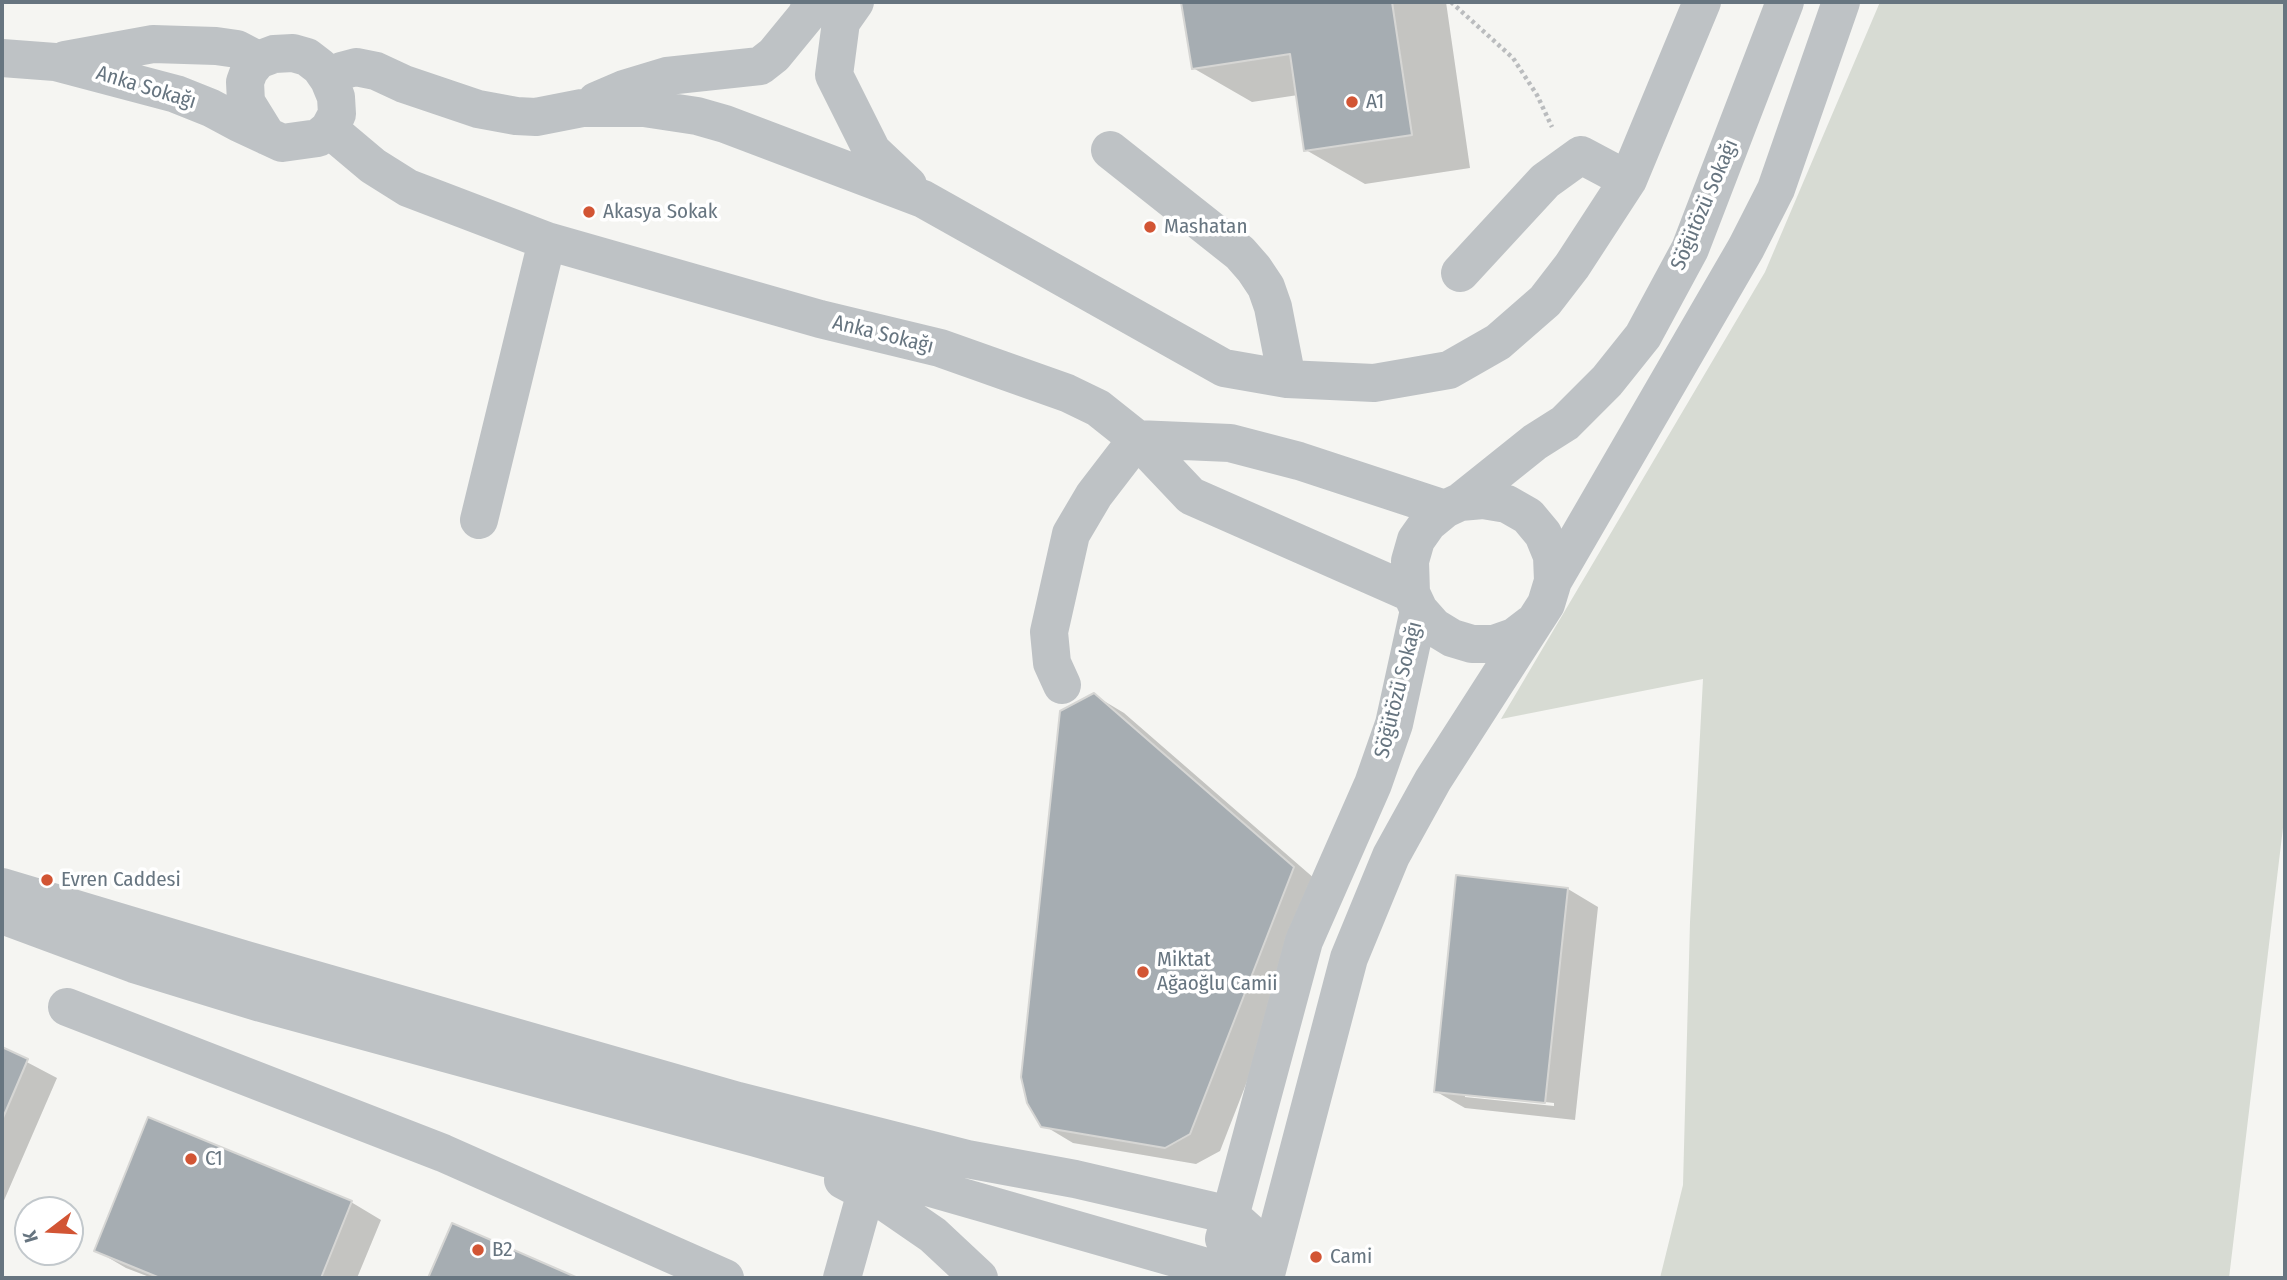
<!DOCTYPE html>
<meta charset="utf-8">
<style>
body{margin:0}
#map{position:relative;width:2287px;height:1280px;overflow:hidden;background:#f5f5f2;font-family:"Fira Sans Condensed",sans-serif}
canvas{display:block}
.frame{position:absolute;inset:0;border:4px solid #677580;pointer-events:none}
.north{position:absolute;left:14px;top:1196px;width:70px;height:70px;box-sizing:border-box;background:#fff;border:2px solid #c2c8cc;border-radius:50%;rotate:253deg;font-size:19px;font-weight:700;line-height:28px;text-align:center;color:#677580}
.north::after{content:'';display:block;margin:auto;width:24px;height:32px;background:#d25534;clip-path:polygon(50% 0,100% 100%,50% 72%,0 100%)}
</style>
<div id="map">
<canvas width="2287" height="1280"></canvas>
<div class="frame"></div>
<div class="north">K</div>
</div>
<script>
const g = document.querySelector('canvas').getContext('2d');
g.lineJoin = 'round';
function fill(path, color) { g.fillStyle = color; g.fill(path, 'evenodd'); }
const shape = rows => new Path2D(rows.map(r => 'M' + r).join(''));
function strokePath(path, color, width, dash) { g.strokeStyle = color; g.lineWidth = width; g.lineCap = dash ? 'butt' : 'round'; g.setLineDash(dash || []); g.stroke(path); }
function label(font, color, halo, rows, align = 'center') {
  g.font = font + ' "Fira Sans Condensed",sans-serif'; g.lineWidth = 7; g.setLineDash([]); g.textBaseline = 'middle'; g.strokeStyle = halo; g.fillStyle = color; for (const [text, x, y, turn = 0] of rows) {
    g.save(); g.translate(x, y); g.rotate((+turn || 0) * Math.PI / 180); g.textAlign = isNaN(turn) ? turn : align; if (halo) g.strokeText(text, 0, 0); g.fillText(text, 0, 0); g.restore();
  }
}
fill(shape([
 [1880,2,2285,2,2285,811,2229,1278,1660,1278,1683,1185,1690,922,1703,679,1501,719,1765,272]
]), '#d7dbd3');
fill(shape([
 [1183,2,1446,2,1470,168,1365,184,1306,150,1298,95,1252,102,1193,68],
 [1094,695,1124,713,1323,886,1220,1151,1196,1164,1073,1143,1043,1125],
 [1568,889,1598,907,1575,1120,1465,1108,1435,1091],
 [1465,1093,1554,1103,1554,1106,1465,1097],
 [2,1049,57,1078,2,1205],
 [351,1202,381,1220,357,1278,152,1278,126,1268,97,1251],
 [453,1225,574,1278,430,1278]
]), '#0003');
const building = shape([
 [1181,2,1392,2,1412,135,1304,151,1290,54,1192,69,1181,2],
 [1094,693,1294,867,1190,1134,1165,1148,1041,1127,1027,1103,1021,1077,1060,711,1094,693],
 [1456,875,1568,888,1545,1103,1434,1092,1456,875],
 [2,1047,28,1059,2,1120,2,1047],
 [148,1117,352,1201,321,1278,160,1278,94,1251,148,1117],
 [452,1223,578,1278,428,1278,452,1223]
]);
fill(building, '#a6adb2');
strokePath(building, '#d6d6d4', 2);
strokePath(shape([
 [1451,2,1513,58,1537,95,1552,127]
]), '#babcbe', 4.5, [3.5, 3.5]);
strokePath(shape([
 [855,2,841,22,834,75,872,151,908,185],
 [2,58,55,62,176,94,211,108,239,123,282,143,318,138,329,129,337,114,336,97,329,80,320,67,307,57,293,53,274,54,258,60,249,71,245,82,246,102,267,136],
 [65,60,153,44,216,46,237,49,258,60],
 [329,80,341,71,356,67,376,71,404,84,478,109,516,116,536,117,582,108,644,108,697,116,725,124,923,199,1224,368,1287,379,1374,383,1449,370,1498,342,1545,301,1572,266,1628,180,1702,2],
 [596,101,624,89,667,76,760,66,774,55,806,16,812,2],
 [329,129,373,166,408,188,547,241,820,319,940,348,1067,393,1098,408,1137,439,1191,496,1411,593],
 [1110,150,1240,253,1254,269,1266,287,1273,307,1287,379],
 [1460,273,1545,181,1581,155,1628,180],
 [1137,439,1230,443,1299,461,1445,509],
 [1460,502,1483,500,1507,504,1528,516,1543,534,1552,556,1553,581],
 [479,520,547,241],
 [1531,624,1514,637,1494,644,1472,644,1452,638,1434,627,1419,610,1411,593,1410,561,1416,540,1428,523,1445,509,1460,502,1535,442,1565,423,1607,381,1643,336,1690,249,1785,2],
 [1062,685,1052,663,1049,632,1071,534,1094,495,1137,439],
 [2,887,246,960,738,1101,967,1159,1075,1179,1230,1215,1271,1252],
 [2,915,134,964,261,1003,756,1138,1217,1270,1271,1252],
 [67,1007,443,1153,725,1278],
 [843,1180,888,1204,933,1235,979,1278],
 [1224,1239,1304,941,1373,784,1394,724,1419,610],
 [842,1278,866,1192],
 [1265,1278,1349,958,1391,856,1433,780,1546,604,1553,581,1746,248,1776,189,1841,2]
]), '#bec2c5', 38);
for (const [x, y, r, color] of [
 [1352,102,7,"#d25534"],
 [589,212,7,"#d25534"],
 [1150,227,7,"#d25534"],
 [47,880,7,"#d25534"],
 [1143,972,7,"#d25534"],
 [191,1159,7,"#d25534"],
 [478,1250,7,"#d25534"],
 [1316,1257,7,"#d25534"]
]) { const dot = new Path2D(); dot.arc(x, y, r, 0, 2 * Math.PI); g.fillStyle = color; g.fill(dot); strokePath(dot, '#fff', 2.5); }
label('21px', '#677580', '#fff', [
 ["Anka Sokağı",146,88,17],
 ["Söğütözü Sokağı",1705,205,-67],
 ["Anka Sokağı",883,335,14],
 ["Söğütözü Sokağı",1399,690,-76]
]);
label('21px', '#677580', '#fff', [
 ["A1",1366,102],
 ["Akasya Sokak",603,212],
 ["Mashatan",1164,227],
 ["Evren Caddesi",61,880],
 ["Miktat",1157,960],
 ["Ağaoğlu Camii",1157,984],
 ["C1",205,1159],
 ["B2",492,1250],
 ["Cami",1330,1257]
], 'left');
</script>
